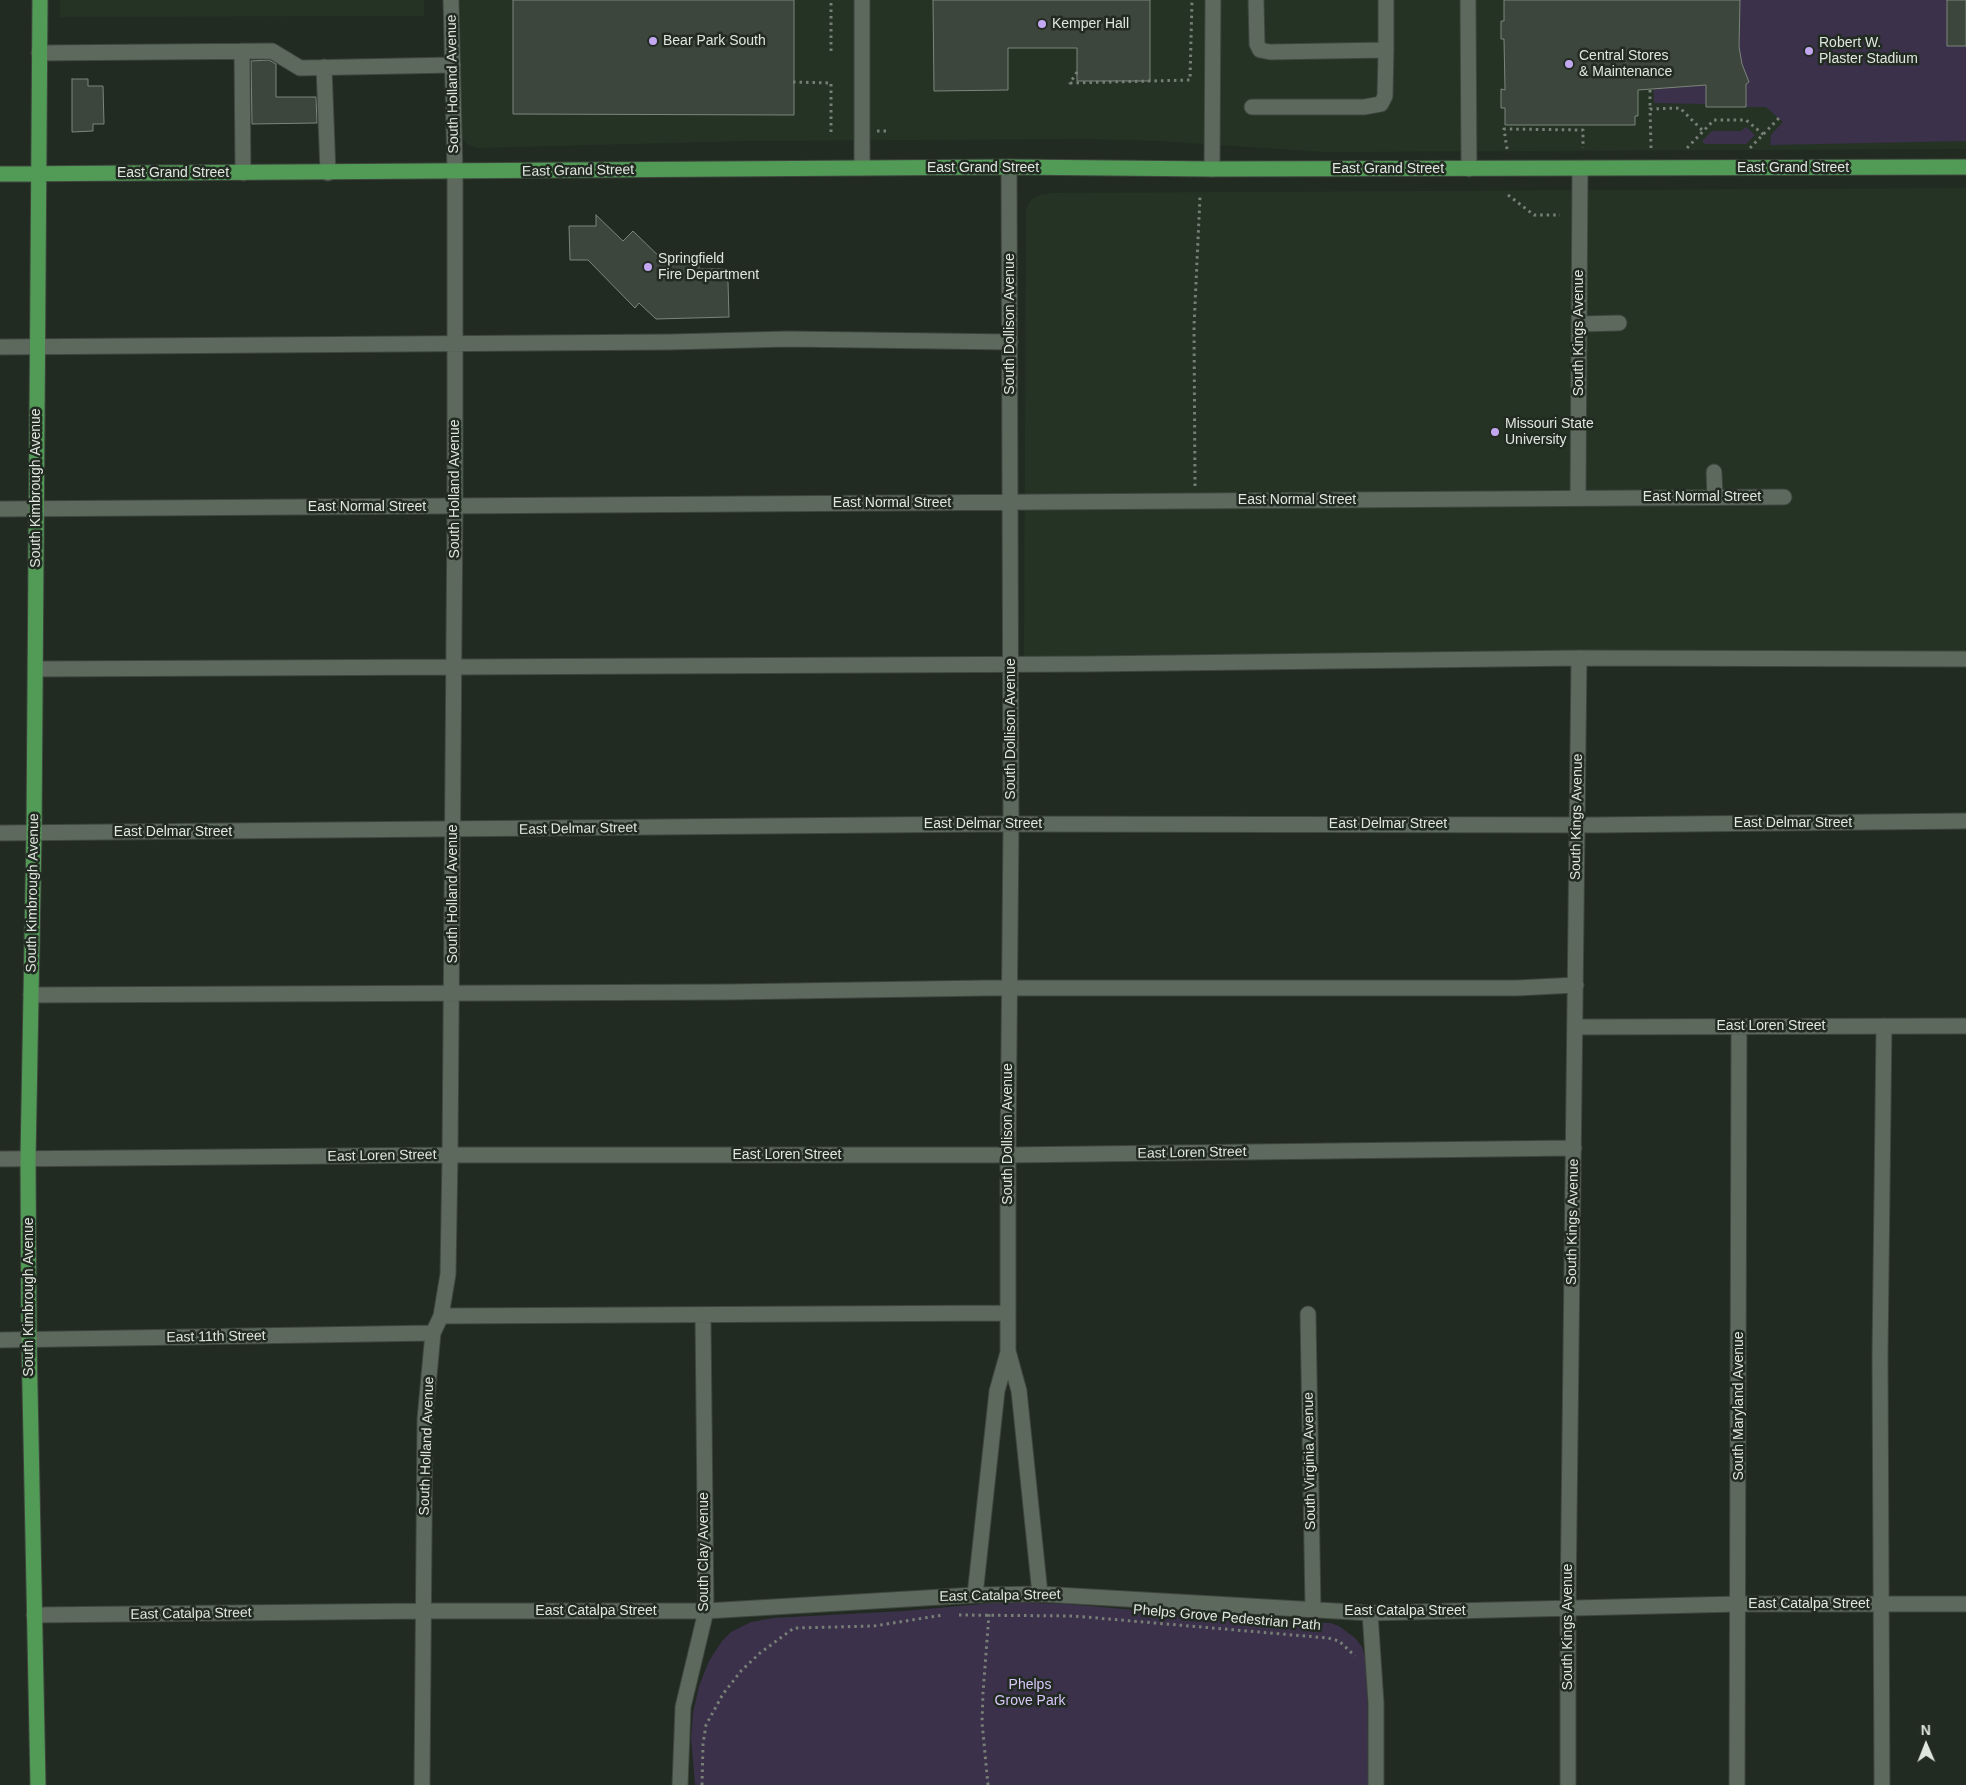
<!DOCTYPE html>
<style>
body{margin:0}
#map{position:relative;width:1966px;height:1785px;overflow:hidden;background:#222b22;font-family:Helvetica,sans-serif}
canvas{display:block}
.north{position:absolute;left:1901px;top:1720px;width:50px;height:50px;-webkit-text-stroke:4px #222b22;paint-order:stroke;rotate:359deg;font-size:14px;font-weight:700;line-height:20px;text-align:center;color:#dfe6df}
.north::after{content:'';display:block;margin:auto;width:18px;height:22px;background:#dfe6df;clip-path:polygon(50% 0,100% 100%,50% 72%,0 100%)}
</style>
<div id="map">
<canvas width="1966" height="1785"></canvas>
<div class="north">N</div>
</div>
<script>
const g = document.querySelector('canvas').getContext('2d');
g.lineJoin = 'round';
function fill(path, color) { g.fillStyle = color; g.fill(path, 'evenodd'); }
const shape = rows => new Path2D(rows.map(r => 'M' + r).join(''));
function strokePath(path, color, width, dash) { g.strokeStyle = color; g.lineWidth = width; g.lineCap = dash ? 'butt' : 'round'; g.setLineDash(dash || []); g.stroke(path); }
function label(font, color, halo, rows, align = 'center') {
  g.font = font + ' Helvetica,sans-serif'; g.lineWidth = 5; g.setLineDash([]); g.textBaseline = 'middle'; g.strokeStyle = halo; g.fillStyle = color; for (const [text, x, y, turn = 0] of rows) {
    g.save(); g.translate(x, y); g.rotate((+turn || 0) * Math.PI / 180); g.textAlign = isNaN(turn) ? turn : align; if (halo) g.strokeText(text, 0, 0); g.fillText(text, 0, 0); g.restore();
  }
}
fill(shape([
 [60,0,424,0,424,16,60,17],
 [460,0,1966,0,1966,149,1324,152,1158,141,1087,139,749,141,477,148,467,144,461,136],
 [1966,188,1966,652,1024,658,1026,212,1028,204,1033,198,1040,195,1053,193]
]), '#253325');
fill(shape([
 [1650,0,1966,0,1966,141,1770,145,1771,135,1783,122,1766,107,1706,107,1706,104,1654,103],
 [1746,127,1755,135,1746,144,1705,144,1702,141,1712,131,1741,131],
 [1004,1602,1067,1604,1223,1618,1330,1623,1339,1626,1355,1638,1362,1647,1367,1664,1368,1785,695,1785,691,1738,693,1713,699,1686,709,1661,722,1641,731,1632,751,1622,773,1618,904,1611]
]), '#3b314a');
const building = shape([
 [513,0,794,0,794,115,513,114,513,0],
 [933,0,1150,0,1150,81,1077,81,1077,48,1008,48,1008,90,934,91,933,0],
 [1504,0,1740,0,1739,47,1742,64,1749,82,1746,84,1746,107,1706,107,1706,85,1638,90,1638,116,1635,116,1635,125,1505,125,1505,108,1501,108,1501,89,1505,90,1504,39,1501,39,1501,21,1504,21,1504,0],
 [1947,0,1966,0,1966,46,1947,46,1947,0],
 [269,60,276,64,276,97,316,97,317,123,252,124,251,61,269,60],
 [72,79,88,79,88,86,103,86,104,124,93,124,93,131,72,132,72,79],
 [596,215,623,241,633,231,669,266,676,260,680,264,699,264,699,269,726,269,726,280,728,282,729,317,656,319,639,303,635,308,588,260,570,260,569,226,596,226,596,215]
]);
fill(building, '#3c463c');
strokePath(building, '#7b867a', 1);
const minor = shape([
 [1256,0,1257,44,1260,50,1270,52,1386,50,1386,0],
 [1468,0,1469,169],
 [242,51,243,173],
 [39,53,272,51,300,68,453,65],
 [324,67,328,173],
 [1252,107,1364,107,1381,104,1385,96,1386,50],
 [1009,167,1011,824,1008,1155,1008,1351,1019,1391,1040,1594],
 [862,168,862,0],
 [1212,169,1213,0],
 [1579,324,1619,323],
 [0,347,670,342,788,339,1010,342],
 [1714,472,1715,497],
 [1578,497,1580,169],
 [0,509,1784,497],
 [36,669,1088,664,1579,658,1966,659],
 [0,833,988,824,1594,825,1966,821],
 [31,995,728,992,987,988,1517,988,1576,985],
 [1575,1027,1966,1026],
 [0,1159,450,1155,1008,1155,1574,1148],
 [1308,1314,1313,1609],
 [441,1316,1008,1313],
 [0,1340,433,1333],
 [975,1595,997,1391,1008,1352],
 [1370,1613,1376,1703,1376,1785],
 [34,1615,423,1611,706,1611,975,1595,1040,1594,1370,1613,1739,1604,1966,1604],
 [422,1785,425,1419,433,1333,441,1316,448,1274,450,1155,455,506,455,172,451,0],
 [680,1785,683,1707,706,1611,703,1316],
 [1568,1785,1568,1607,1579,658],
 [1737,1785,1739,1027],
 [1882,1785,1880,1356,1884,1026]
]);
const major = shape([
 [0,174,1009,167,1212,169,1966,167],
 [38,1785,29,1339,28,1159,34,833,40,0]
]);
strokePath(minor, '#3e463e', 17);
strokePath(major, '#3e463e', 17);
strokePath(shape([
 [831,51,831,0],
 [1077,72,1070,83,1190,80,1192,0],
 [793,82,831,83,831,133],
 [1650,90,1650,109],
 [877,131,888,131],
 [1651,148,1650,109,1680,108,1703,131],
 [1687,148,1714,120,1746,120,1764,135],
 [1750,148,1779,118],
 [1507,149,1504,129,1583,130,1583,148],
 [1508,195,1534,215,1560,215],
 [1195,486,1194,326,1200,197],
 [959,1615,1074,1616,1328,1638,1339,1641,1355,1656],
 [702,1785,703,1744,706,1725,723,1694,741,1671,760,1653,794,1628,874,1626,943,1615],
 [988,1785,982,1722,983,1693,989,1614]
]), '#777f77', 3, [2.5, 4]);
strokePath(minor, '#5e695e', 15);
strokePath(major, '#529b57', 15);
for (const [x, y, r, color] of [
 [1042,24,5,"#c4a7f1"],
 [653,41,5,"#c4a7f1"],
 [1809,51,5,"#c4a7f1"],
 [1569,64,5,"#c4a7f1"],
 [648,267,5,"#c4a7f1"],
 [1495,432,5,"#c4a7f1"]
]) { const dot = new Path2D(); dot.arc(x, y, r, 0, 2 * Math.PI); g.fillStyle = color; g.fill(dot); strokePath(dot, '#222b22', 2); }
label('14px', '#dfe6df', '#222b22', [
 ["Kemper Hall",1052,24],
 ["Bear Park South",663,41],
 ["Robert W.",1819,43],
 ["Plaster Stadium",1819,59],
 ["Central Stores",1579,56],
 ["& Maintenance",1579,72],
 ["Springfield",658,259],
 ["Fire Department",658,275],
 ["Missouri State",1505,424],
 ["University",1505,440]
], 'left');
label('14px', '#dfe6df', '#222b22', [
 ["South Holland Avenue",453,84,-91],
 ["East Grand Street",983,168],
 ["East Grand Street",1793,168],
 ["East Grand Street",1388,169],
 ["East Grand Street",578,171,-1],
 ["East Grand Street",173,173],
 ["South Dollison Avenue",1010,324,-90],
 ["South Kings Avenue",1579,333,-90],
 ["South Kimbrough Avenue",36,488,-90],
 ["South Holland Avenue",455,489,-90],
 ["East Normal Street",1702,497],
 ["East Normal Street",1297,500],
 ["East Normal Street",892,503],
 ["East Normal Street",367,507],
 ["South Dollison Avenue",1011,729,-90],
 ["South Kings Avenue",1577,817,-89],
 ["East Delmar Street",1793,823],
 ["East Delmar Street",983,824],
 ["East Delmar Street",1388,824],
 ["East Delmar Street",578,829,-1],
 ["East Delmar Street",173,832],
 ["South Kimbrough Avenue",33,893,-89],
 ["South Holland Avenue",453,894,-90],
 ["East Loren Street",1771,1026],
 ["South Dollison Avenue",1008,1134,-90],
 ["East Loren Street",1192,1153,-1],
 ["East Loren Street",787,1155],
 ["East Loren Street",382,1156,-1],
 ["South Kings Avenue",1573,1222,-89],
 ["South Kimbrough Avenue",29,1297,-90],
 ["East 11th Street",216,1337,-1],
 ["South Maryland Avenue",1739,1406,-90],
 ["South Holland Avenue",427,1446,-88],
 ["South Virginia Avenue",1310,1461,-91],
 ["South Clay Avenue",704,1552,-90],
 ["East Catalpa Street",1000,1596,-1],
 ["East Catalpa Street",1809,1604],
 ["East Catalpa Street",596,1611],
 ["East Catalpa Street",1405,1611],
 ["East Catalpa Street",191,1614,-1],
 ["Phelps Grove Pedestrian Path",1227,1618,5],
 ["South Kings Avenue",1568,1627,-90]
]);
label('14px', '#d9c6fa', '#222b22', [
 ["Phelps",1030,1685],
 ["Grove Park",1030,1701]
]);
</script>
